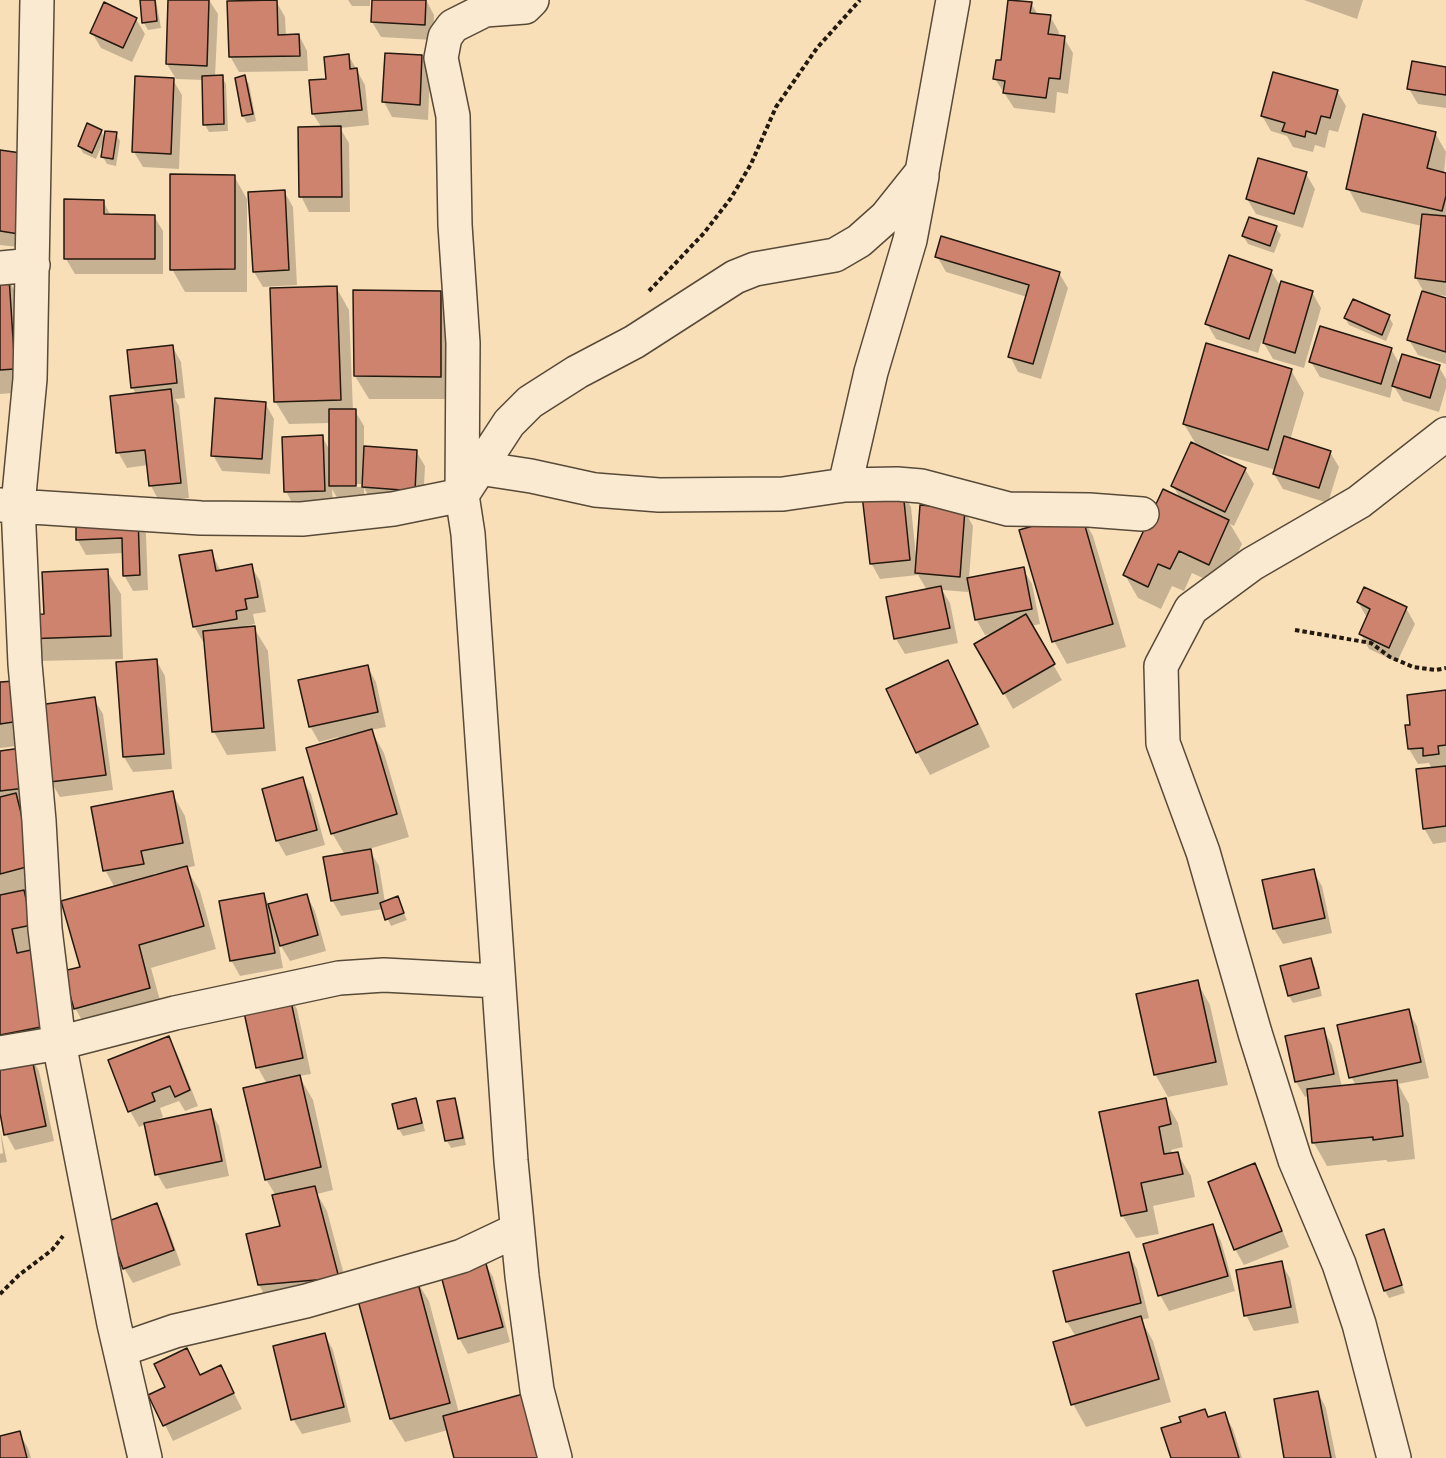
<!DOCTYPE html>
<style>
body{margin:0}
canvas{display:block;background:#f8dfb8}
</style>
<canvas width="1446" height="1458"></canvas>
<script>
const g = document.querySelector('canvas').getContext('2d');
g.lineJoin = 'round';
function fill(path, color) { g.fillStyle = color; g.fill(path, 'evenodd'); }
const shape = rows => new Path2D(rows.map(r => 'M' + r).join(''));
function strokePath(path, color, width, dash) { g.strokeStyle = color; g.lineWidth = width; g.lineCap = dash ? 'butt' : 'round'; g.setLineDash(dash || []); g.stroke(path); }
fill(shape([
 [142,0,156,0,161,28,148,30,144,23],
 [170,0,209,0,218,14,215,77,222,77,226,84,228,131,209,132,205,125,204,80,176,79,167,64],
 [348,0,370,0,370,6,352,6],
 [373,0,426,0,434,15,433,40,381,37,372,22],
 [1304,0,1363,0,1357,19],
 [276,1,285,17,286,36,299,35,307,51,308,71,239,72,230,56],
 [1031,3,1038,15,1050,16,1059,32,1058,37,1064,38,1073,53,1068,94,1057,92,1055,113,1014,108,995,79],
 [136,19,145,34,132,62,101,48,92,33],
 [349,56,365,85,369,125,340,128,349,143,350,212,309,212,301,196,322,128,313,114,311,81,327,80],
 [421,57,430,72,428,120,392,117,384,102],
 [1446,68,1446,108,1418,104,1409,89],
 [244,77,249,84,256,121,247,123,243,116,236,79],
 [173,80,182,95,179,169,143,167,134,152],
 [1337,91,1346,106,1338,132,1329,130,1325,148,1315,145,1313,152,1293,147,1287,136,1271,131,1262,116],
 [101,131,105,139,116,134,120,141,116,166,107,164,103,157,104,140,96,159,83,153,79,146],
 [1435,133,1446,152,1444,174,1446,174,1446,296,1432,294,1446,300,1446,364,1418,355,1409,340,1425,294,1416,278,1422,226,1361,212,1348,188],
 [0,152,27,248,0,245],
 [1306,174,1315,189,1303,228,1256,214,1247,199],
 [234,176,247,199,247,292,185,292,172,269],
 [284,191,293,207,297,285,263,287,254,272],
 [103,201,111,216,154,216,163,231,163,274,75,274,66,259],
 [1276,228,1281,235,1274,253,1248,244,1243,236],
 [937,256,1059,273,1068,288,1041,379,1018,372,1010,356,1027,297,946,272],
 [1271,271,1281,287,1312,292,1321,308,1304,368,1273,359,1262,340,1258,353,1216,339,1207,324],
 [0,279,8,279,21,302,27,392,0,394],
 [336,287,349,310,353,411,355,411,364,426,364,448,416,451,425,466,423,506,372,502,364,488,364,501,339,501,332,489,333,506,294,507,286,491,322,436,330,451,330,423,289,424,275,401],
 [337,484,363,484,363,487,337,487],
 [440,292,453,315,453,399,369,399,355,376],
 [1389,317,1393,324,1386,341,1349,325,1345,318],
 [172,346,181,362,185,398,175,399,179,406,189,498,159,501,151,486,148,465,127,468,118,452,136,394,133,388],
 [1391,349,1400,365,1439,367,1446,379,1446,388,1439,412,1403,401,1393,385,1390,398,1320,377,1311,362],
 [1291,370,1304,393,1290,440,1330,452,1339,467,1328,503,1283,489,1274,474,1276,470,1211,451,1211,453,1245,469,1254,484,1234,526,1230,524,1242,544,1222,587,1192,573,1184,591,1172,586,1161,609,1138,598,1125,575,1180,498,1173,486,1197,446,1184,424],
 [265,403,274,419,270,474,222,471,213,455],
 [902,492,911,507,916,556,964,510,973,526,969,579,1023,569,1032,584,1040,624,1031,626,1062,680,1013,709,976,644,995,633,985,635,976,619,969,586,968,592,942,590,950,603,958,643,905,654,896,639,888,598,927,590,918,575,880,579,871,563],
 [1080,513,1093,536,1126,647,1067,664,1054,641],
 [137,519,146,534,148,590,133,591,124,575,124,553,86,555,77,539],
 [211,551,221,572,251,566,260,581,266,612,253,614,255,624,241,627,242,629,254,628,268,651,276,751,227,755,214,732,205,641,203,642,194,626],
 [107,571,121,594,123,659,39,661,25,617,45,616],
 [1358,602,1406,608,1415,624,1397,662,1369,649,1361,634,1367,618],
 [156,660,165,676,172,769,133,772,124,757],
 [948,662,961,685,990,747,930,775,917,752],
 [367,666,376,682,386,727,371,730,384,753,409,837,369,849,379,866,385,902,397,898,407,920,391,926,383,909,341,916,332,900,345,855,332,833,339,740,338,737,319,742,310,726],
 [0,684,33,744,0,748],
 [1446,692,1446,842,1433,844,1424,828,1432,769,1429,763,1418,764,1409,749,1407,727,1412,726],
 [94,699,103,714,113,790,60,797,51,782],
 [21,750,46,888,25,894,37,915,58,1049,30,1055,39,1071,54,1141,15,1150,6,1134,0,1106,0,752],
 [302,779,311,794,325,845,286,856,277,840],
 [172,793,185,816,195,866,186,868,200,891,216,949,151,968,163,1011,88,1031,75,1008,82,968,115,888,105,870],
 [168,871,168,873,154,877,153,874],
 [1313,871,1322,886,1332,933,1283,944,1274,929],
 [263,894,270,906,307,896,315,911,326,951,290,961,278,941,283,968,240,976,231,960],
 [1311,960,1315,967,1322,996,1293,1003,1289,996],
 [1197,982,1210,1005,1228,1085,1168,1097,1155,1074],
 [288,994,297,1009,311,1074,299,1076,313,1100,333,1190,317,1194,327,1211,351,1301,272,1308,259,1285,281,1227,276,1196,266,1179,267,1084,258,1068],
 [1408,1011,1417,1026,1429,1078,1398,1084,1409,1104,1415,1159,1388,1162,1386,1160,1327,1166,1314,1143,1309,1096,1305,1097,1296,1082,1323,1029,1332,1045,1342,1087,1356,1085,1351,1077],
 [168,1038,177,1053,198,1106,185,1111,179,1101,160,1108,163,1117,153,1121,154,1123,210,1111,219,1126,229,1176,166,1189,157,1174,146,1124,139,1127,130,1111,110,1061],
 [454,1099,458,1107,466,1145,451,1148,447,1141,438,1103],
 [415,1100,419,1107,425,1131,403,1136,399,1129,394,1105],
 [1165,1100,1178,1123,1183,1147,1171,1150,1172,1154,1177,1153,1191,1176,1195,1197,1153,1206,1159,1234,1136,1238,1122,1215],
 [0,1129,7,1162,0,1163,0,1154,3,1153],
 [1254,1165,1263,1180,1289,1247,1244,1265,1235,1249],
 [156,1205,165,1220,181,1265,133,1283,124,1268],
 [1212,1225,1221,1241,1235,1291,1169,1311,1160,1295],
 [1383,1231,1405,1293,1389,1298,1385,1291,1368,1236],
 [1128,1254,1137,1269,1149,1318,1141,1320,1153,1341,1171,1402,1086,1427,1073,1404,1076,1337,1067,1322],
 [484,1262,493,1277,510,1342,468,1354,459,1338],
 [1281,1263,1290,1278,1299,1323,1254,1331,1246,1315],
 [415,1278,429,1301,459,1413,455,1458,448,1430,405,1442,391,1419],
 [325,1335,333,1350,351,1422,302,1434,293,1419],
 [221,1367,242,1409,173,1441,150,1395,201,1377],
 [1318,1392,1326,1408,1336,1458,1286,1458],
 [1224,1414,1233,1429,1242,1458,1172,1458,1209,1419],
 [19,1433,28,1448,31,1458,0,1458,0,1438]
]), '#0003');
const building = shape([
 [140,0,155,0,157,21,142,23,140,0],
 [168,0,209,0,207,66,166,64,168,0],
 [277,0,278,35,299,34,300,56,229,57,227,1,277,0],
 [372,0,426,0,425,25,371,22,372,0],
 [1008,0,1032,2,1030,13,1051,15,1048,34,1065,36,1060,79,1049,78,1046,98,1003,93,1005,81,993,79,996,60,1001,60,1008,0],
 [104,2,137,18,123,48,90,33,104,2],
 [385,53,422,55,420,105,382,102,385,53],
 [349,54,350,69,357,68,362,110,312,114,309,80,326,79,324,57,349,54],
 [1412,61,1446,67,1446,95,1407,89,1412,61],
 [1273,72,1338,90,1330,118,1321,116,1316,134,1306,131,1305,137,1282,131,1285,123,1261,116,1273,72],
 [223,75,224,124,203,125,202,76,223,75],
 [245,75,253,114,242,116,235,78,245,75],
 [135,76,174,78,171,154,132,152,135,76],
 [1363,114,1436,132,1427,168,1446,173,1446,196,1442,211,1346,189,1363,114],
 [87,123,102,130,92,153,78,146,87,123],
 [341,126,342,197,299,197,298,127,341,126],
 [105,131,117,132,113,159,101,157,105,131],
 [0,150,28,154,19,234,0,231,0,150],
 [1258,158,1307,172,1294,214,1246,199,1258,158],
 [170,174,235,175,235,269,170,270,170,174],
 [285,190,289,270,253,272,248,192,285,190],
 [64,199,104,200,104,214,155,215,155,259,64,259,64,199],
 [1422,214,1446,216,1446,282,1415,278,1422,214],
 [1249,217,1277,226,1270,246,1242,236,1249,217],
 [941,236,1060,272,1033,364,1008,357,1029,285,935,257,941,236],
 [1229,255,1272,270,1249,339,1205,324,1229,255],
 [9,277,15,369,0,370,0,278,9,277],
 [1281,281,1313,291,1295,353,1263,343,1281,281],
 [337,286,341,400,274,402,270,288,337,286],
 [353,290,441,291,441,377,354,376,353,290],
 [1422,291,1446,298,1446,352,1407,340,1422,291],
 [1353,299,1390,315,1382,335,1344,318,1353,299],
 [1320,326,1392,348,1381,384,1309,362,1320,326],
 [1206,343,1292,369,1268,450,1183,424,1206,343],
 [173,345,177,383,131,388,127,350,173,345],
 [1402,354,1440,365,1430,398,1392,386,1402,354],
 [171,389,181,483,149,486,145,450,116,453,110,396,171,389],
 [215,398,266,402,262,459,211,456,215,398],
 [329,409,356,409,356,486,329,486,329,409],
 [323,435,325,491,284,492,282,437,323,435],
 [1284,436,1331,451,1319,488,1273,474,1284,436],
 [1191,442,1246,468,1225,512,1171,486,1191,442],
 [364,446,417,450,415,491,362,487,364,446],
 [1163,489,1229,520,1209,565,1179,551,1170,569,1158,564,1148,587,1123,575,1163,489],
 [903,491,910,560,870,564,862,495,903,491],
 [920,505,965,509,960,577,915,573,920,505],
 [1081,512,1113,624,1052,642,1019,530,1081,512],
 [138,517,140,575,123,576,122,538,76,540,76,519,138,517],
 [212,550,216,571,252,564,258,597,245,599,247,609,236,611,237,619,193,627,179,555,212,550],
 [1024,567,1032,609,975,620,967,578,1024,567],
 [108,569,111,636,24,639,24,615,44,614,42,572,108,569],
 [941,586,950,628,894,639,886,597,941,586],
 [1364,587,1407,607,1389,648,1359,634,1370,609,1357,602,1364,587],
 [1026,614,1055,664,1003,694,974,644,1026,614],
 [255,626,264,728,212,732,203,631,255,626],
 [157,659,164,754,123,757,116,662,157,659],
 [948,660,978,724,916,753,886,689,948,660],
 [368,665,378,712,309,727,298,680,368,665],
 [15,681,20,721,0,724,0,682,15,681],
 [1446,690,1446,745,1438,746,1439,754,1423,756,1423,748,1408,749,1405,725,1410,725,1407,695,1446,690],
 [95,697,106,775,50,782,39,705,95,697],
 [372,729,397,814,331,834,306,748,372,729],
 [21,748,26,788,0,791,0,751,21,748],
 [1446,766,1446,826,1423,829,1416,769,1446,766],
 [303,777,317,830,276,841,262,789,303,777],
 [173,791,183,843,141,851,144,864,103,871,91,807,173,791],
 [16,793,34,865,0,874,0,797,16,793],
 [371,849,378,893,331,901,323,857,371,849],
 [187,866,204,926,139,945,150,988,74,1009,63,971,80,967,61,901,187,866],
 [1314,869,1325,918,1273,929,1262,880,1314,869],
 [24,890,32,925,12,929,17,953,31,950,46,1026,0,1035,0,895,24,890],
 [264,893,275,953,230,961,219,901,264,893],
 [307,894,318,935,280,946,268,904,307,894],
 [398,896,404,913,385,920,380,903,398,896],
 [1311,958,1319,988,1288,996,1280,966,1311,958],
 [1198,980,1216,1062,1154,1075,1136,994,1198,980],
 [289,992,303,1058,256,1068,242,1003,289,992],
 [1409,1009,1421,1062,1349,1078,1337,1025,1409,1009],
 [1324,1028,1334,1074,1295,1082,1285,1036,1324,1028],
 [169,1036,190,1090,175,1097,170,1086,152,1093,155,1101,128,1112,108,1060,169,1036],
 [31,1054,46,1126,4,1135,0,1113,0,1060,31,1054],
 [300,1075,321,1167,265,1180,243,1088,300,1075],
 [1397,1080,1403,1136,1373,1140,1373,1137,1312,1143,1307,1089,1397,1080],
 [416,1098,422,1123,398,1129,392,1104,416,1098],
 [455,1098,463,1138,445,1141,437,1101,455,1098],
 [1166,1098,1171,1124,1159,1127,1164,1154,1178,1152,1183,1174,1141,1183,1147,1211,1121,1216,1099,1112,1166,1098],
 [211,1109,222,1161,155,1175,144,1123,211,1109],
 [1255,1163,1282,1231,1234,1250,1208,1182,1255,1163],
 [315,1186,339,1278,258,1285,246,1234,280,1226,272,1195,315,1186],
 [157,1203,174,1250,123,1269,106,1222,157,1203],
 [1213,1224,1228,1276,1158,1296,1143,1244,1213,1224],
 [1384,1229,1402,1285,1384,1291,1366,1235,1384,1229],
 [1129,1252,1141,1303,1066,1322,1053,1271,1129,1252],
 [485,1260,503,1327,458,1339,440,1272,485,1260],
 [1282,1261,1291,1307,1244,1316,1236,1270,1282,1261],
 [416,1276,450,1403,390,1419,356,1293,416,1276],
 [1141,1316,1159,1379,1071,1405,1053,1342,1141,1316],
 [325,1333,344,1407,291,1420,273,1346,325,1333],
 [187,1348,200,1375,221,1365,234,1393,163,1426,148,1395,165,1387,154,1364,187,1348],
 [1318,1391,1331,1458,1284,1458,1274,1399,1318,1391],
 [523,1394,540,1458,454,1458,443,1416,523,1394],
 [1205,1409,1208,1417,1225,1412,1239,1458,1171,1458,1161,1428,1181,1422,1179,1417,1205,1409],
 [20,1431,27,1458,0,1458,0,1436,20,1431]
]);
fill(building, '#ce836e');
strokePath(building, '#23190e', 1.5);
const street = shape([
 [37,0,30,379,18,505,25,664,39,821,45,929,59,1043,114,1324,145,1458],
 [532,0,525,7,485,10,453,26,445,37,441,58,453,116,455,225,463,343,462,495,468,534,511,1161,522,1276,537,1390,555,1458],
 [0,268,33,265],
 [479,468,531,476,595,490,659,495,783,494,845,485,897,484,921,486,1008,509,1089,510,1142,514],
 [845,485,871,372,910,240,922,176],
 [0,505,201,518,302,519,393,509,462,495,509,423,530,402,577,372,634,342,735,277,755,269,835,255,859,241,886,217,922,172,953,0],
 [0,1053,59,1043,175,1013,339,978,384,975,498,981],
 [120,1350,175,1331,306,1301,435,1264,462,1256,517,1230],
 [1394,1458,1359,1324,1339,1264,1295,1160,1255,1033,1203,852,1163,743,1161,666,1191,609,1252,564,1359,502,1446,434]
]);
strokePath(street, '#584a38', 36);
strokePath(shape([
 [649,291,704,233,731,198,751,164,776,107,817,48,860,0],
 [1295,630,1371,643,1390,657,1413,667,1436,670,1446,668],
 [0,1294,19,1275,52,1250,63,1236]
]), '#23190e', 4, [4.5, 3]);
strokePath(street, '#faead1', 33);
</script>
